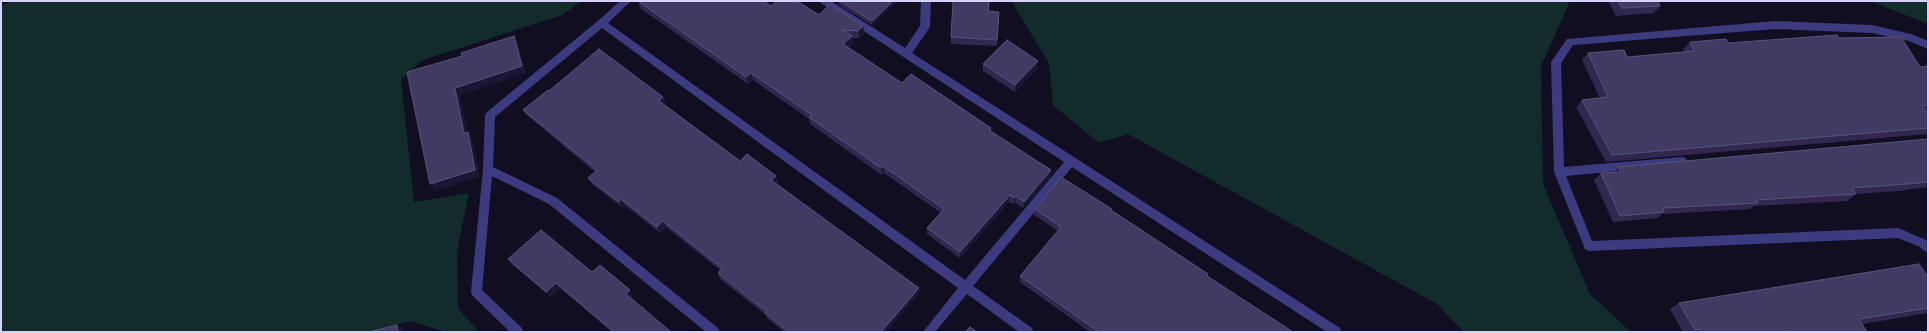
<!DOCTYPE html>
<style>
body{margin:0}
#map{position:relative;width:1929px;height:333px;overflow:hidden;background:#120e22;font-family:Jost,sans-serif}
canvas{display:block}
.frame{position:absolute;inset:0;border:2px solid #d6d1fe;pointer-events:none}
</style>
<div id="map">
<canvas width="1929" height="333"></canvas>
<div class="frame"></div>
</div>
<script>
const g = document.querySelector('canvas').getContext('2d');
g.lineJoin = 'round';
function fill(path, color) { g.fillStyle = color; g.fill(path, 'evenodd'); }
const shape = rows => new Path2D(rows.map(r => 'M' + r).join(''));
function strokePath(path, color, width, dash) { g.strokeStyle = color; g.lineWidth = width; g.lineCap = dash ? 'butt' : 'round'; g.setLineDash(dash || []); g.stroke(path); }
fill(shape([
 [10,1,582,1,562,15,423,60,401,79,414,202,469,193,457,251,458,308,479,332,443,332,443,331,410,321,371,332,1,332,1,6],
 [1011,1,1570,1,1541,66,1543,184,1590,294,1631,332,1464,332,1437,304,1128,134,1099,143,1053,105,1049,63],
 [1870,1,1928,1,1928,24]
]), '#112c2b');
fill(shape([
 [620,1,631,1,608,23,965,280,1064,162,821,3,819,1,831,1,905,48,920,26,921,1,931,1,930,27,912,53,1340,328,1341,332,1327,332,1072,167,973,286,1032,328,1033,332,1019,332,967,294,935,332,923,332,958,288,602,28,495,117,493,167,557,198,718,328,719,332,706,332,549,204,492,176,482,290,522,328,523,332,510,332,472,295,471,292,483,169,485,115,487,112,599,20,620,1],
 [1775,21,1872,25,1911,34,1928,41,1928,49,1909,41,1872,33,1775,29,1573,45,1561,63,1564,167,1682,157,1686,158,1687,161,1686,164,1682,165,1566,176,1592,241,1898,228,1926,240,1928,242,1928,253,1918,246,1898,238,1589,251,1585,249,1554,172,1551,62,1567,39,1775,21]
]), '#3d3b80');
fill(shape([
 [638,1,771,6,819,15,863,26,864,33,859,38,852,38,853,43,848,48,902,83,991,128,991,132,1050,177,1023,208,1015,203,1014,204,1009,202,960,258,927,234,927,228,941,213,884,173,882,175,810,124,809,119,753,80,748,84,640,8],
 [839,1,897,1,872,25,839,5],
 [953,1,990,1,989,11,999,12,997,46,951,44,951,37],
 [1608,1,1658,1,1660,6,1654,13,1616,16],
 [1839,38,1920,67,1928,66,1928,112,1927,112,1928,114,1928,134,1606,162,1576,107,1582,100,1600,98,1582,60,1588,53,1627,57,1684,52,1683,49,1690,42,1728,43],
 [1038,61,1038,68,1015,92,983,71,983,64],
 [549,91,663,97,666,103,665,105,740,161,778,182,776,183,919,293,886,332,784,332,767,318,766,315,720,279,718,273,720,270,666,227,660,233,625,205,622,207,592,184,588,178,595,172,528,116,523,110],
 [1928,139,1928,187,1898,191,1856,194,1847,201,1754,206,1750,209,1662,214,1657,218,1613,222,1594,180,1601,173,1613,173,1619,167],
 [1035,209,1112,211,1207,276,1293,332,1090,332,1020,282,1020,276,1058,231,1034,215],
 [508,259,592,272,630,290,633,296,631,298,671,332,612,332,560,288,551,297,513,265],
 [1928,277,1928,313,1862,324,1867,332,1683,332,1670,309,1679,303]
]), '#30284f');
fill(shape([
 [893,1,897,1,872,25,872,21],
 [863,26,864,33,859,38,858,31],
 [514,36,518,44,526,73,460,95,469,140,464,133,455,88],
 [852,36,853,43,844,52,843,44],
 [1038,61,1038,68,1015,92,1015,85],
 [751,73,753,80,748,84,746,77],
 [663,97,666,103,662,107,659,101],
 [468,132,472,139,480,176,435,191,430,184],
 [883,166,884,173,882,175,881,168],
 [1051,170,1050,177,1023,208,1024,202],
 [776,176,778,182,773,186,771,180],
 [1010,195,1009,202,960,258,960,252],
 [1016,196,1015,203,1014,204,1014,198],
 [621,199,625,205,622,207,619,202],
 [663,221,666,227,660,233,657,227],
 [556,283,560,288,551,297,546,292],
 [919,288,919,293,886,332,881,332],
 [630,290,633,296,629,300,626,294],
 [397,325,404,330,404,332,398,332]
]), '#1c1635');
const building = shape([
 [638,1,763,1,771,6,777,1,797,1,819,15,830,4,863,26,858,31,842,30,852,36,843,44,902,83,911,74,991,128,989,130,1051,170,1024,202,1016,196,1014,198,1010,195,960,252,927,228,944,209,883,166,881,168,809,117,812,115,751,73,746,77,638,1],
 [840,1,893,1,872,21,840,1],
 [953,1,989,1,988,11,999,12,997,40,951,37,953,1],
 [1618,1,1658,1,1660,6,1622,8,1618,1],
 [1837,35,1839,38,1901,37,1920,67,1928,66,1928,105,1922,106,1928,114,1928,128,1612,155,1582,100,1608,97,1588,53,1624,50,1627,57,1694,51,1690,42,1726,39,1728,43,1837,35],
 [514,36,522,66,455,88,464,133,468,132,475,170,430,184,407,72,462,56,461,53,514,36],
 [1007,40,1038,61,1015,85,983,64,1007,40],
 [599,49,663,97,659,101,740,161,747,154,776,176,771,180,919,288,881,332,789,332,765,313,767,312,718,273,722,268,663,221,657,227,621,199,619,202,588,178,597,170,523,110,548,90,549,91,599,49],
 [1928,139,1928,182,1908,184,1852,188,1856,194,1756,200,1758,203,1663,208,1664,212,1620,216,1601,173,1621,172,1619,167,1928,139],
 [1061,177,1112,209,1111,210,1208,274,1207,276,1293,332,1099,332,1020,276,1061,227,1035,209,1061,177],
 [541,230,592,272,600,265,630,290,626,294,671,332,614,332,556,283,546,292,508,259,541,230],
 [1919,264,1928,277,1928,308,1859,319,1867,332,1790,332,1789,331,1783,332,1701,332,1699,329,1695,330,1679,303,1919,264],
 [397,325,398,332,369,332,397,325],
 [970,327,977,332,965,332,970,327]
]);
fill(building, '#413a62');
strokePath(building, '#59527a', 1);
</script>
